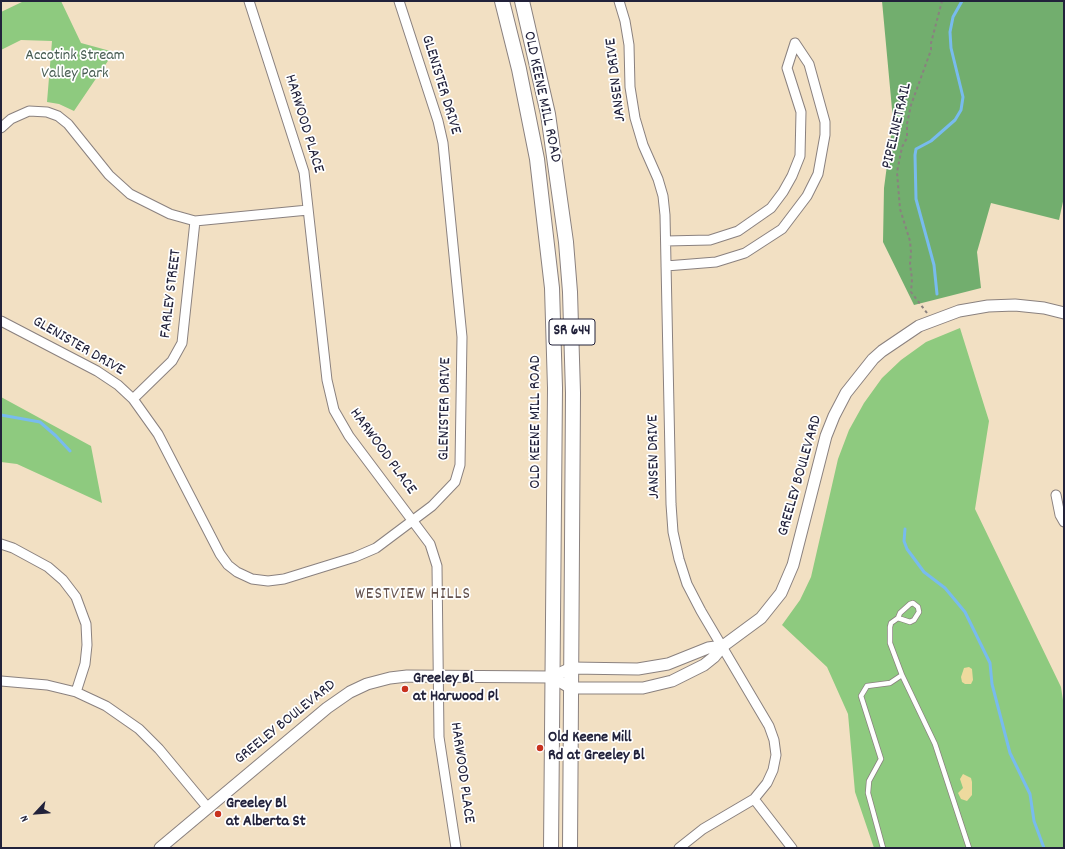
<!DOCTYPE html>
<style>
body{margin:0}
#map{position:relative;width:1065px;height:849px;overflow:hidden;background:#f2e0c3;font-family:Dekko,sans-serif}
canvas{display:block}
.frame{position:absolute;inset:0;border:2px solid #22223b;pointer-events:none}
.north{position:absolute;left:16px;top:793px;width:40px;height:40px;-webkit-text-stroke:3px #fff;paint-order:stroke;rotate:244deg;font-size:11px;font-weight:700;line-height:16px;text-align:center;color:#22223b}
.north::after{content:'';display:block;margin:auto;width:14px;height:18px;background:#22223b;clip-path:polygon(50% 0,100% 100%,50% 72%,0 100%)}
</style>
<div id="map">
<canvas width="1065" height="849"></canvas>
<div class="frame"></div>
<div class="north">N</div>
</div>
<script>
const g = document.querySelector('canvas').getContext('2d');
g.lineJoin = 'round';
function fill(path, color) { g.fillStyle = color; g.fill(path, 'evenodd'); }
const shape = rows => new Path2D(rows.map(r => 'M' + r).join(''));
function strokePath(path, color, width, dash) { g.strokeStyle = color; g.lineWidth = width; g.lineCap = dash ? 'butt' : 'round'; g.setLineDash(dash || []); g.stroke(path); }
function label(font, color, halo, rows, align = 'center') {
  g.font = font + ' Dekko,sans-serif'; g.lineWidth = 3.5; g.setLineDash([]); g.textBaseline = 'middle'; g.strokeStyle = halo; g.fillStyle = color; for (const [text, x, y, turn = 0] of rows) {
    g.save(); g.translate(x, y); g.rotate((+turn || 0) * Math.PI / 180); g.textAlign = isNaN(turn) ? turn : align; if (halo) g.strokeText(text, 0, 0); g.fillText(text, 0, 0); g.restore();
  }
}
fill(shape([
 [24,1,61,1,81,43,114,52,74,111,59,104,47,102,52,41,21,40,1,50,1,12],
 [960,328,989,421,975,509,1061,687,1064,707,1064,848,874,848,855,792,848,714,827,667,782,625,800,600,811,577,838,459,849,430,864,403,882,378,901,360,926,342],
 [1,397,91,446,102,503,17,464,1,462]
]), '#8eca7f');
fill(shape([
 [882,1,1064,1,1064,197,1059,220,991,203,977,252,981,288,914,305,883,242,884,188,893,120]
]), '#72ae6e');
fill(shape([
 [969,667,972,669,973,680,971,684,965,684,962,682,961,677,964,668],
 [963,774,971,778,972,782,972,795,967,801,961,799,958,793,963,788,960,779]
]), '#eeda9e');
strokePath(shape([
 [937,294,934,265,916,199,915,155,916,149,931,141,955,120,961,110,963,97,951,48,950,32,953,17,962,1],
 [1,415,40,422,56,436,70,451],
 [905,529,904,541,907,549,924,572,945,588,965,612,990,663,992,684,1010,753,1030,794,1034,821,1044,848]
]), '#78bbee', 3);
const service = shape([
 [898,618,900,613,910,604,913,603,918,607,919,612,914,620,910,622,898,618,891,623,890,627,890,643,902,675],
 [883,848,868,793,869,781,881,759,861,696,867,686,890,683,902,675,935,744,969,848]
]);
const minor = shape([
 [249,1,304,172,327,380,334,410,349,436,430,544,437,566,439,737,456,848],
 [619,1,625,21,629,45,630,87,635,118,643,145,658,179,663,196,665,215,671,504,673,532,679,559,687,584,701,611,769,726,774,740,776,755,773,770,767,783,754,799,703,829,679,848],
 [1,128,11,119,29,111,47,112,58,116,68,124,109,175,130,194,170,214,195,221,308,210],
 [666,241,710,240,738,231,771,208,783,192,792,176,800,156,801,112,787,68,795,43],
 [666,266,716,262,745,253,782,229,807,196,818,174,825,135,825,122,809,64,795,43],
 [1,321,97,371,118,385,133,399,158,434,220,554,228,565,237,572,252,579,268,581,284,579,355,557,376,548,432,506,455,482,460,465,462,337,443,143,438,121,399,1],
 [133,399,172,361,182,343,195,221],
 [1056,495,1060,515,1064,522],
 [1,544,13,548,48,567,63,580,76,597,86,624,87,645,85,664,76,692],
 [1,681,47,685,76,692,106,706,139,729,159,749,208,808],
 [754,799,792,848]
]);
const tertiary = shape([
 [552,677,571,688,643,688,672,681,704,665,714,657,723,646,761,618,781,593,793,565,826,436,834,416,846,393,873,359,882,351,919,326,959,311,988,306,1015,305,1044,308,1064,313],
 [160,848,327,708,350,692,367,684,390,678,407,676,552,677,571,668,638,669,668,664,708,648,723,646]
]);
const primary = shape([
 [502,1,519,69,537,159,552,288,555,388,551,848],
 [522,1,548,114,566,242,570,292,573,393,570,848]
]);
strokePath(service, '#8a817f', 6);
strokePath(minor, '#8a817f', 11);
strokePath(tertiary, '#8a817f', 13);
strokePath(primary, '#8a817f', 16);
strokePath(shape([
 [927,313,911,292,912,279,910,264,911,252,910,241,900,209,897,172,902,147,907,138,907,124,911,105,931,50,931,43,942,1]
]), '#8a817f', 2, [3, 3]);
strokePath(service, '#fff', 4.5);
strokePath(minor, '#fff', 9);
strokePath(tertiary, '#fff', 11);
strokePath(primary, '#fff', 14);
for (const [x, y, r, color] of [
 [405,689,4,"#c8321e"],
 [540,748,4,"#c8321e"],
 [218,814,4,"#c8321e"]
]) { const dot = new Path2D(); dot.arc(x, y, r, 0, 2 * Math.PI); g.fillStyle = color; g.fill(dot); strokePath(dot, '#fff', 1.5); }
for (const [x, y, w] of [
 [572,332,46]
]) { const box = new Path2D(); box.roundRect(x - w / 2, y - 13, w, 26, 3); g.fillStyle = '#fff'; g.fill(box); strokePath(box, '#22223b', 1); }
label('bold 15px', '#22223b', null, [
 ["SR 644",572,332]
]);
label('16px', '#485d53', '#fff', [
 ["Accotink Stream",75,57],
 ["Valley Park",75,75]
]);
label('16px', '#22223b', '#fff', [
 ["JANSEN DRIVE",617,80,-97],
 ["GLENISTER DRIVE",440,85,73],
 ["OLD KEENE MILL ROAD",541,97,78],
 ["HARWOOD PLACE",303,124,73],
 ["PIPELINETRAIL",898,126,-77],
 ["FARLEY STREET",172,294,-83],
 ["GLENISTER DRIVE",78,347,30],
 ["GLENISTER DRIVE",446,409,-89],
 ["OLD KEENE MILL ROAD",537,422,-90],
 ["HARWOOD PLACE",382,452,54],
 ["JANSEN DRIVE",655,457,-91],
 ["GREELEY BOULEVARD",801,476,-74],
 ["GREELEY BOULEVARD",286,723,-39],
 ["HARWOOD PLACE",461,773,82]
]);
label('bold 16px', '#22223b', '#fff', [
 ["Greeley Bl",413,680],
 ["at Harwood Pl",413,698],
 ["Old Keene Mill",548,739],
 ["Rd at Greeley Bl",548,757],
 ["Greeley Bl",226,805],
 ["at Alberta St",226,823]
], 'left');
g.letterSpacing = '1px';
label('17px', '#63514d', '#fff', [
 ["WESTVIEW HILLS",413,596]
]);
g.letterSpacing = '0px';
</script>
